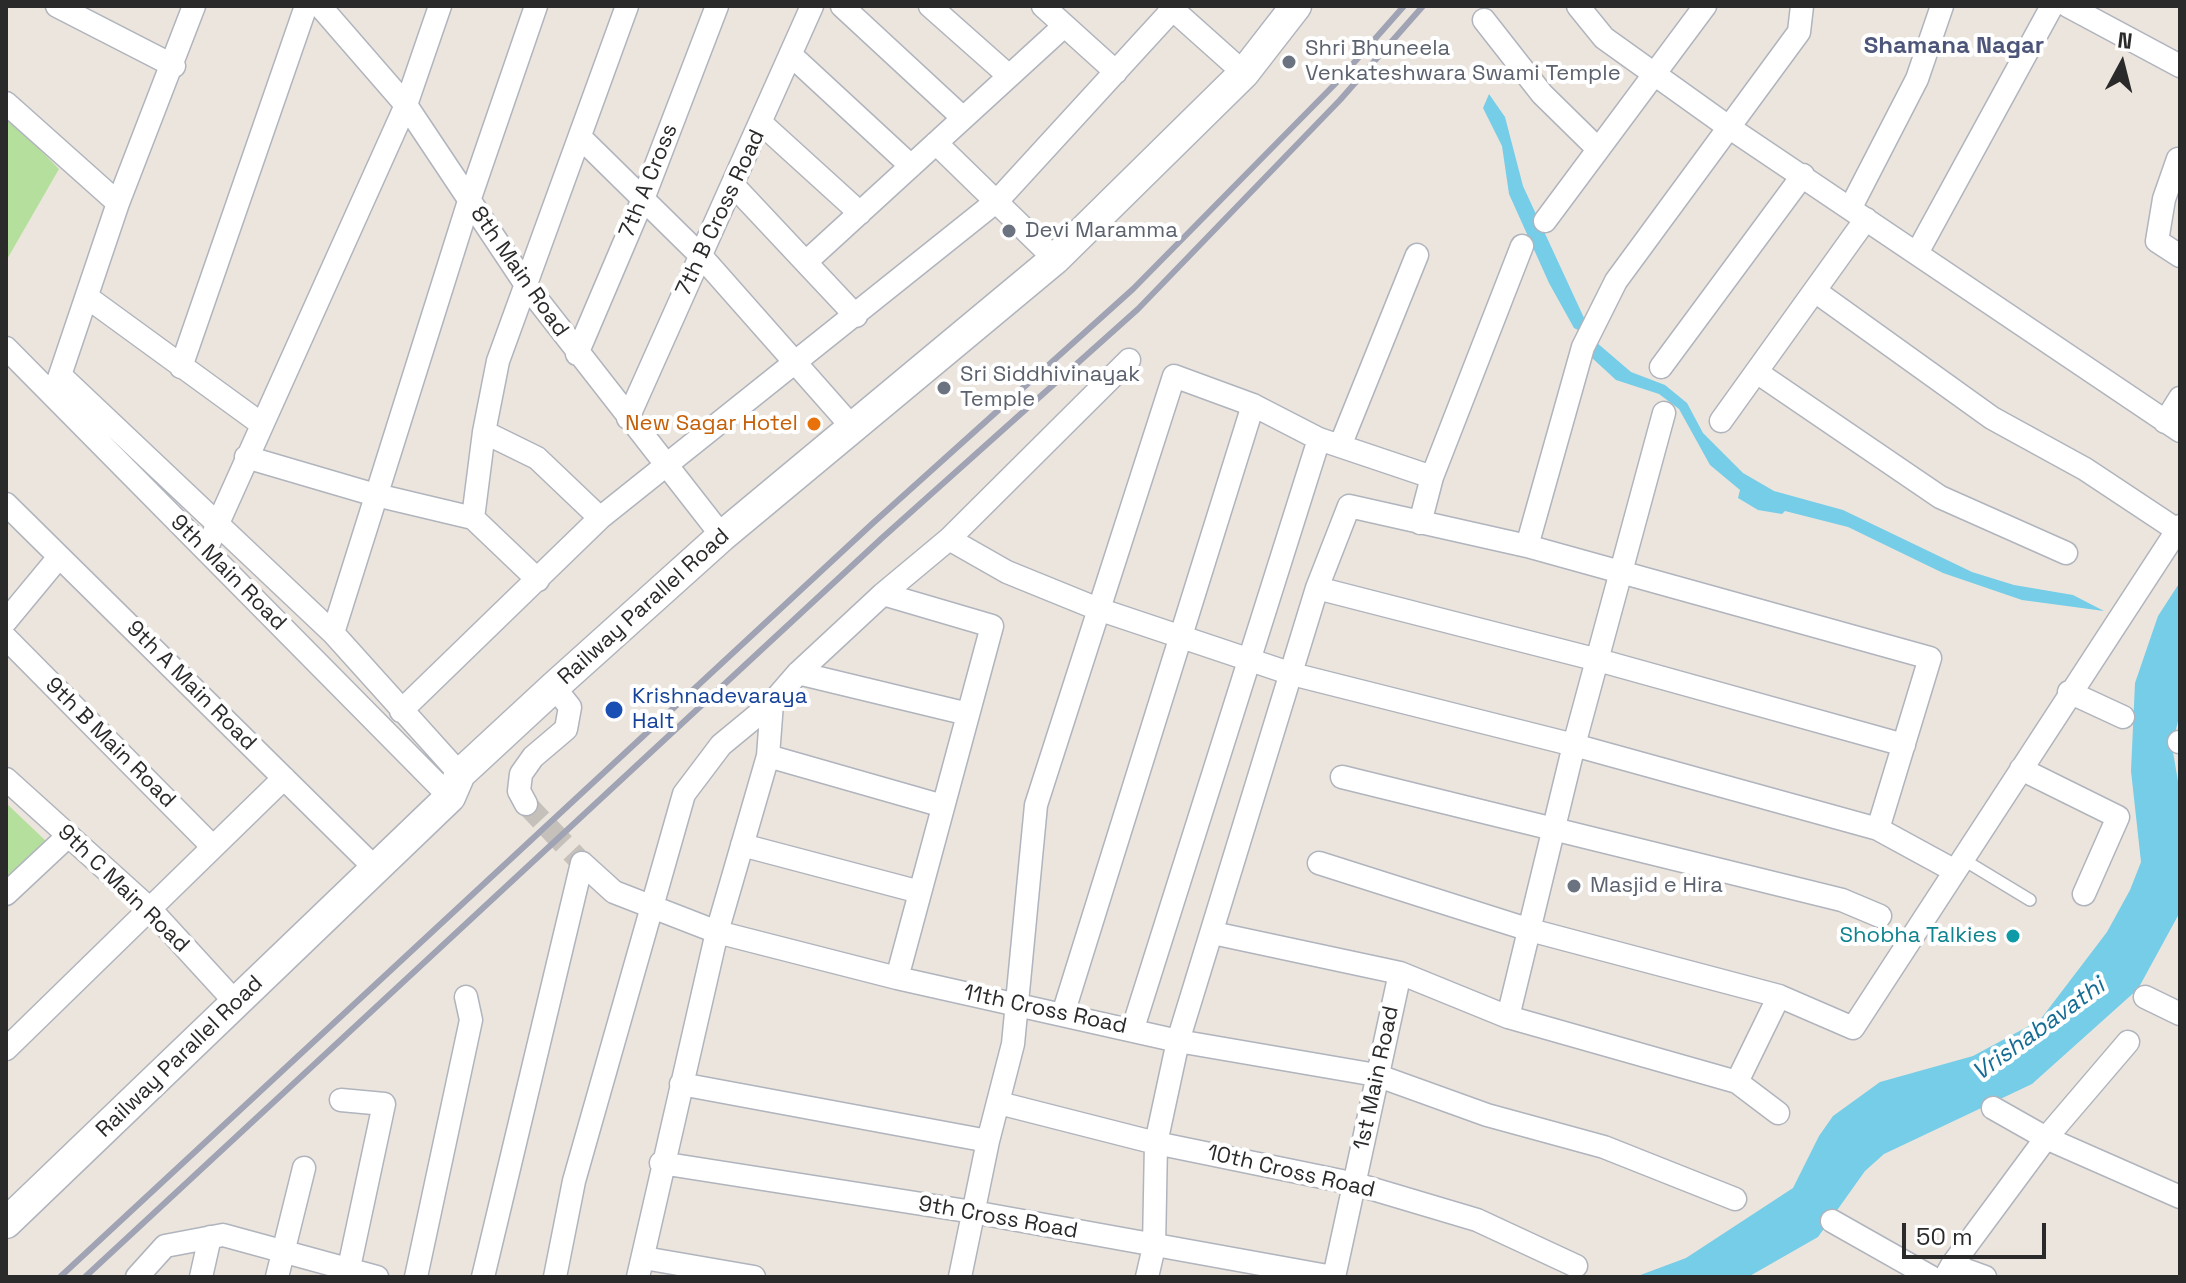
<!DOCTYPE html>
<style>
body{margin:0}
#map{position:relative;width:2186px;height:1283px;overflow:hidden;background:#ece5dd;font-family:"Space Grotesk",sans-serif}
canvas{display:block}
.frame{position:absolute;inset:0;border:8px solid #2a2a2a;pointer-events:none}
.north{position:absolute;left:2082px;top:24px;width:80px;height:80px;-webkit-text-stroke:6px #fff;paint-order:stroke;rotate:7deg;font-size:22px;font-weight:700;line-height:32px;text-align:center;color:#2a2a2a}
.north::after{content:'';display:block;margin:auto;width:28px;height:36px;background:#2a2a2a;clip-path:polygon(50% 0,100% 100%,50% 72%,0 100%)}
.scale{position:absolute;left:1902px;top:1223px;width:144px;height:36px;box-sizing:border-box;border:4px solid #2a2a2a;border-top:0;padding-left:10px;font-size:24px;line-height:28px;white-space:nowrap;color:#2a2a2a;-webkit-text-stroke:6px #fff;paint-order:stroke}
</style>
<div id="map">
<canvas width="2186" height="1283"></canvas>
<div class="frame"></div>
<div class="north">N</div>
<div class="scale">50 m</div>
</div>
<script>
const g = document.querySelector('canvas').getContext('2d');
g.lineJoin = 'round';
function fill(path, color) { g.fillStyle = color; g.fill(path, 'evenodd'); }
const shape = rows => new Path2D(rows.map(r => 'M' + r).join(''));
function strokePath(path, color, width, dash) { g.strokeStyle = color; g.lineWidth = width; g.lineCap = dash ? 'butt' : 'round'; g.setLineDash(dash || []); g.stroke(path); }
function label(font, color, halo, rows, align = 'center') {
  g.font = font + ' "Space Grotesk",sans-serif'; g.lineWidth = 8; g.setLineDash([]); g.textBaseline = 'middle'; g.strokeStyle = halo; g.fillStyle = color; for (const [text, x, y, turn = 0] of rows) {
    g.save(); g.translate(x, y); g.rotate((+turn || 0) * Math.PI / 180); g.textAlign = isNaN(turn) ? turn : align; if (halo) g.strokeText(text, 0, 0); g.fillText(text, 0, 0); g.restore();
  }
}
fill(shape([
 [6,115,59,169,6,261],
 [6,803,47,842,6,882]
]), '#b5df9c');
fill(shape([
 [1489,94,1505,117,1523,186,1585,320,1580,331,1574,328,1549,283,1509,194,1502,146,1483,108],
 [1596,342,1631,372,1665,385,1687,403,1703,433,1743,473,1774,491,1843,510,1972,572,2014,585,2073,595,2104,611,2022,600,1943,573,1848,527,1785,511,1782,514,1758,510,1738,498,1740,490,1710,465,1679,409,1659,394,1616,380,1591,357],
 [2180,582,2180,713,2172,746,2180,793,2180,912,2138,989,2032,1084,1884,1154,1865,1171,1818,1237,1748,1277,1635,1277,1686,1258,1793,1188,1819,1136,1833,1116,1880,1082,1973,1056,2040,1020,2107,932,2130,890,2141,862,2131,771,2135,683,2158,616]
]), '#75cde8');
strokePath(shape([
 [526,804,582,863]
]), '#c5c0b9', 22, [22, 11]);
const lane = shape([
 [1964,860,2030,900]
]);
const street = shape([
 [57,6,174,66],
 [320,6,406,105,526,285,722,536],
 [842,6,963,118],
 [930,6,1009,76],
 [1043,6,1116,72],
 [1169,6,1244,73],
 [1578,6,1604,38,1727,126,2180,431],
 [1802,6,1799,32,1616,281,1583,347,1527,546,1930,658,1878,829,1955,871],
 [2068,6,2180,66],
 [1484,20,1542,94,1597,148],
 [792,56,911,166],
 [6,103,118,203],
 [762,124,860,213],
 [581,138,701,256,853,428],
 [936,143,1055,259],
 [2178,159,2164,199,2157,241,2180,256],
 [734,186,856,316],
 [1851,207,1917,79,1942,6],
 [1545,221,1705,6],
 [1917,253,2052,6],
 [806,262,1064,26],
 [1815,291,1992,418,2085,469,2177,530],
 [87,297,260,423],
 [6,348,450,797],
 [577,354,643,199,717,6],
 [181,367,306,6],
 [1661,367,1803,175],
 [1758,373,1940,497,2066,553],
 [60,375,333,633,460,774],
 [56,387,118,203,194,6],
 [628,418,812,6],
 [1721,421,1866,219],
 [2165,422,2180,398],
 [484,432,537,458,600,518],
 [1340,446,1417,255],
 [246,457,372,494,473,518],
 [1432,477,1522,246],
 [6,504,375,868],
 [949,539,1007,572,1098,609,1292,674,1574,745,1878,829],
 [206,550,406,105,440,6],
 [538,580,473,518,484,432,498,361,627,6],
 [1317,588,1598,660,1904,745],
 [883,594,992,626,897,978],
 [6,621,59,557],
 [333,633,469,201,536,6],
 [6,638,213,847],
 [798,673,968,714],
 [2069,692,2123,717],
 [401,711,600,518,998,200,1173,9],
 [2179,742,2180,742],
 [768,756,943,806],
 [2021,769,2118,817,2084,894],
 [1342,777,1842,900,1880,916],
 [6,779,150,909,237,1004],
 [526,804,519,791,521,774,533,757,566,729,570,707,554,687],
 [742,845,920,892],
 [582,863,614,892,717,932,897,978,1178,1041,1376,1075,1487,1115,1604,1147,1735,1199],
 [1319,863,1530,930,1779,996,1853,1028,2180,526],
 [6,894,68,836],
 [1213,933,1400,973,1508,1017,1737,1082,1779,996],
 [2145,997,2180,1014],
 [1063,1014,1253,405],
 [1508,1017,1574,745,1664,413],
 [1133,1028,1319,439],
 [6,1049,284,778],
 [1737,1082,1778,1113],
 [681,1084,988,1141],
 [341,1100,384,1104,347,1277],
 [999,1103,1156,1143,1356,1184,1477,1220,1576,1266],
 [1993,1108,2046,1138,2180,1197],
 [661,1163,973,1212,1333,1277],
 [1832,1221,1931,1277],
 [644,1258,754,1277],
 [1952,1265,2046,1138,2128,1042],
 [1946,1276,1952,1265,1985,1277],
 [137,1277,165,1246,223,1235,377,1277],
 [201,1277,210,1237],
 [277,1277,304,1168],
 [416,1277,471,1020,466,997],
 [483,1277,582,863],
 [555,1277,574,1181,684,794,721,745,772,703,798,673,883,594,949,539,1129,360],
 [638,1277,717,932,768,756,772,703],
 [960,1277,988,1141,1013,1044,1036,805,1174,376,1253,405,1319,439,1432,477,1420,523],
 [1147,1277,1154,1247,1156,1143,1178,1041,1317,588,1349,506,1527,546],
 [1334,1277,1400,973]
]);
const secondary = shape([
 [6,1223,450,797,460,774,554,687,722,536,1055,259,1244,73,1296,6]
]);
strokePath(lane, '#b0b4bd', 14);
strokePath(street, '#b0b4bd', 25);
strokePath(secondary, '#b0b4bd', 33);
strokePath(lane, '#fff', 11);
strokePath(street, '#fff', 22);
strokePath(secondary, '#fff', 30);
strokePath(shape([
 [60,1277,873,523,1133,289,1336,83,1404,6],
 [85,1277,882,538,1138,309,1340,100,1423,6]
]), '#a0a3b4', 6);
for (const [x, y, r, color] of [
 [1289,62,8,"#6b7280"],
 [1009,231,8,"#6b7280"],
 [944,388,8,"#6b7280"],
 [814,424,8,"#e8710a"],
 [614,710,10,"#1a4fb4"],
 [1574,886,8,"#6b7280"],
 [2013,936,8,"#0f9aa8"]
]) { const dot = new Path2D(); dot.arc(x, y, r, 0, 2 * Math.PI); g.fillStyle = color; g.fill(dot); strokePath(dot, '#fff', 3); }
label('22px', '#5b616d', '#fff', [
 ["Shri Bhuneela",1305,49],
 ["Venkateshwara Swami Temple",1305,74],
 ["Devi Maramma",1025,231],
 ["Sri Siddhivinayak",960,375],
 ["Temple",960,400],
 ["Masjid e Hira",1590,886]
], 'left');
label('22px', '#2a2a2a', '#fff', [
 ["7th A Cross",649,181,-68],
 ["7th B Cross Road",721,213,-65],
 ["8th Main Road",519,272,55],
 ["9th Main Road",228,573,45],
 ["Railway Parallel Road",644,607,-42],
 ["9th A Main Road",191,686,45],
 ["9th B Main Road",110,743,45],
 ["9th C Main Road",123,889,44],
 ["11th Cross Road",1045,1010,12],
 ["Railway Parallel Road",180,1057,-44],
 ["1st Main Road",1377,1078,-78],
 ["10th Cross Road",1291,1172,13],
 ["9th Cross Road",998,1218,10]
]);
label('22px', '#c56008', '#fff', [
 ["New Sagar Hotel",798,424]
], 'right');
label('22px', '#164399', '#fff', [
 ["Krishnadevaraya",632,697],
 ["Halt",632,722]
], 'left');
label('22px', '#0d838f', '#fff', [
 ["Shobha Talkies",1997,936]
], 'right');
label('bold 24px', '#4d5679', '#fff', [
 ["Shamana Nagar",1954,46]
]);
label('italic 24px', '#146c95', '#fff', [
 ["Vrishabavathi",2039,1030,-36]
]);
</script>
